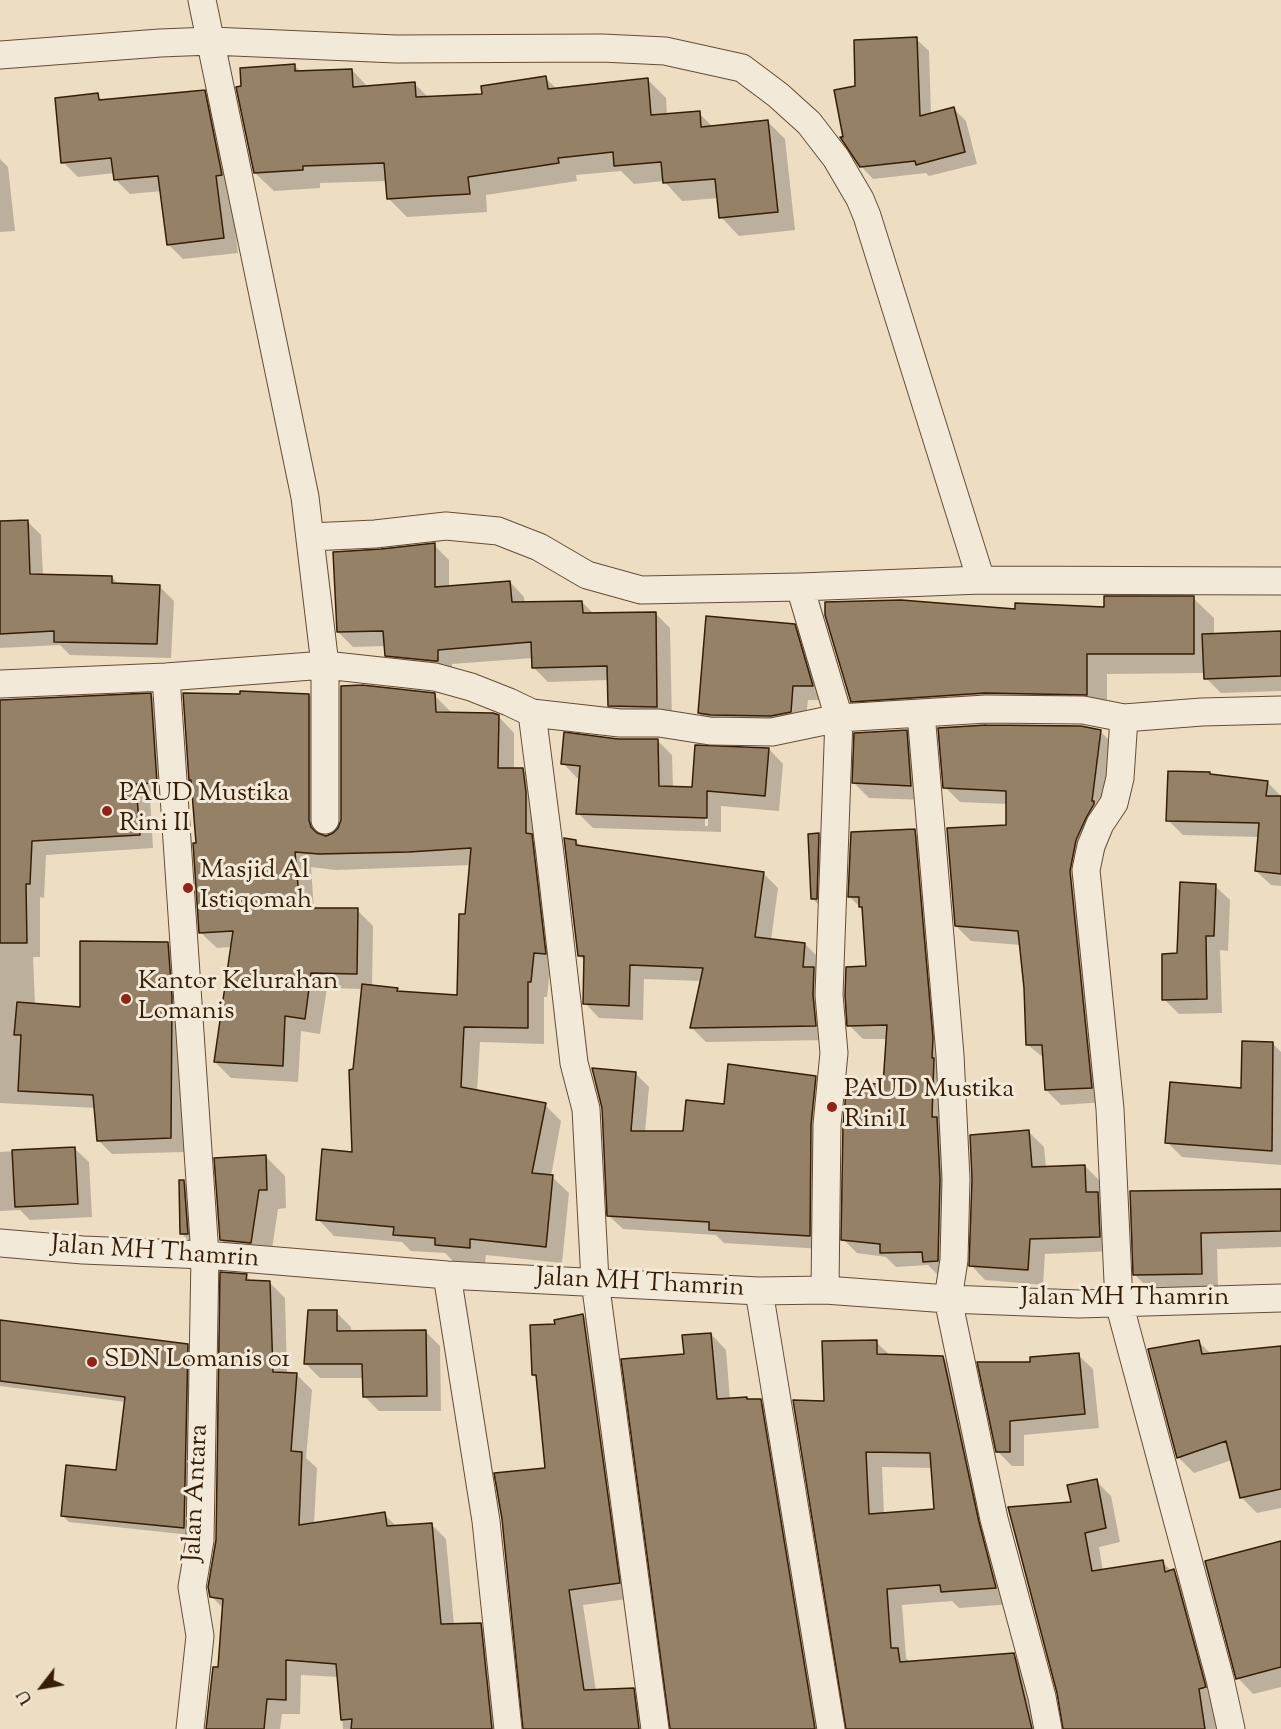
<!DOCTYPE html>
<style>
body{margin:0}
#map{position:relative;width:1281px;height:1729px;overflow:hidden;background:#ecddc3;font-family:"Sorts Mill Goudy",serif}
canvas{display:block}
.north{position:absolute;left:12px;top:1657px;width:60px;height:60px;-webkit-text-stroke:4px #f3e9d8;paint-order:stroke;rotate:239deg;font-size:16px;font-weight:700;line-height:24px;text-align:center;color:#351e05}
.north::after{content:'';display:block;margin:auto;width:21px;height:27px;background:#351e05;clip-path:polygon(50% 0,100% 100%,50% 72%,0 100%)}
</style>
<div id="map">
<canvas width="1281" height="1729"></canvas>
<div class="north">U</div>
</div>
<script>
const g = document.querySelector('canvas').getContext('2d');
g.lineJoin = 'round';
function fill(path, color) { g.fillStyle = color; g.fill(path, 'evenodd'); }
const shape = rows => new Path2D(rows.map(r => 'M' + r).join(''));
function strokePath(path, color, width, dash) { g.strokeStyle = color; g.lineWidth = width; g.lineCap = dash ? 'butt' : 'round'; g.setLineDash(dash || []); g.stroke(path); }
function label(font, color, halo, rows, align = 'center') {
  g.font = font + ' "Sorts Mill Goudy",serif'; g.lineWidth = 6; g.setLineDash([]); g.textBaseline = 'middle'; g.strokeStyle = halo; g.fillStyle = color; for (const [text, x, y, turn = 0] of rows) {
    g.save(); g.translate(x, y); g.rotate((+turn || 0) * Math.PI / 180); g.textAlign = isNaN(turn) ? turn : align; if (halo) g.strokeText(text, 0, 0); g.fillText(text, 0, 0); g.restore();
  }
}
fill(shape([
 [916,39,929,51,931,115,954,109,966,121,977,164,929,176,926,173,873,179,861,166,845,138],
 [294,65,301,72,352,70,368,87,415,84,429,98,484,95,545,78,557,89,648,80,666,98,667,115,699,113,713,127,767,121,785,139,795,230,739,236,721,217,719,198,682,201,664,181,634,184,621,171,576,175,577,181,486,195,487,212,407,217,388,198,387,181,320,183,320,188,274,191,255,173],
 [204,91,219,106,238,253,183,259,169,245,162,191,130,194,115,179,114,173,78,177,63,162,97,95,103,101],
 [0,159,8,167,15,231,0,232],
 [27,521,41,535,43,576,112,577,119,585,160,587,174,601,171,658,70,655,60,645,0,648,0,523],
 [434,545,449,560,449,588,510,582,524,597,525,604,582,602,594,614,655,613,670,628,672,721,624,720,609,705,609,680,548,682,533,667,533,658,452,664,452,675,402,670,387,655,386,646,353,647,338,632],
 [1193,598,1214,618,1214,636,1281,633,1281,691,1221,693,1206,678,1205,673,1107,674,1107,714,872,721,852,701,1016,611,1106,609],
 [794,626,809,641,827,700,808,700,805,726,714,728,699,713],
 [151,695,165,709,171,796,150,798,153,848,46,855,44,898,40,897,40,957,33,957,35,1005,81,1009,167,944,182,958,185,1152,112,1154,98,1140,96,1108,0,1103,0,701],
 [309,695,325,711,325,837,334,835,434,695,450,711,451,714,498,716,514,733,514,770,523,770,539,786,550,968,547,997,544,997,544,1044,480,1042,477,1092,545,1105,561,1121,551,1176,569,1193,562,1263,486,1255,485,1263,453,1261,445,1253,411,1251,402,1242,334,1236,318,1219,354,1153,355,1071,363,989,327,988,320,1034,301,1031,298,1082,231,1078,215,1062,232,947,217,948,200,932,198,845,193,783,190,780],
 [471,865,459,997,400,993,397,989,372,987,373,926,357,910,314,910,311,867,336,870],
 [906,731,921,746,926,800,869,798,854,783],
 [1100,731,1115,746,1091,856,1106,1102,1061,1105,1046,1090,1045,1059,1028,1045,1026,987,1021,945,971,941,956,926,1008,827,1008,804,960,802,945,787],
 [618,740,657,740,672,755,673,788,693,789,769,749,783,764,779,811,721,806,721,832,593,828,578,813,580,778,577,778,563,763],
 [705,801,708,801,708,826,705,826],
 [1211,775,1267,782,1281,796,1281,886,1271,885,1256,871,1259,837,1183,835,1168,820],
 [914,831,928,845,954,1194,938,1275,928,1265,896,1267,886,1257,857,1253,843,1239,884,1087,887,1039,863,1039,849,1025,867,968,863,910,850,897],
 [818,835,833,849,827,913,812,898],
 [576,841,582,847,763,873,778,888,771,940,805,944,820,959,830,1040,706,1042,691,1027,701,981,644,979,643,1020,599,1018,585,1003,585,961,579,955],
 [1215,886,1230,900,1228,951,1220,950,1222,1013,1179,1014,1164,999,1178,955],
 [1273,1044,1281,1052,1281,1165,1182,1157,1167,1142,1243,1089],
 [635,1073,649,1087,645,1133,685,1133,725,1105,815,1078,829,1091,823,1249,724,1243,716,1235,623,1229,609,1216],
 [1029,1132,1044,1147,1046,1168,1085,1166,1100,1181,1100,1196,1112,1208,1114,1251,1045,1254,1043,1285,985,1280,971,1265],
 [74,1148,89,1162,92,1217,30,1220,20,1210,0,1211,0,1152],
 [266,1157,285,1176,286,1208,278,1209,270,1262,241,1259,221,1240],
 [183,1181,206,1204,204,1255,181,1233],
 [1281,1191,1281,1247,1217,1249,1218,1290,1151,1291,1135,1275,1131,1193],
 [246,1276,253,1282,270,1283,285,1298,287,1374,297,1375,312,1390,306,1458,317,1468,314,1524,384,1514,397,1527,431,1524,446,1539,454,1625,480,1624,495,1639,505,1729,343,1729,339,1677,301,1675,300,1714,282,1714,280,1729,207,1729,219,1668,224,1609,211,1596],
 [336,1312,351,1327,351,1332,425,1331,440,1346,441,1411,379,1411,364,1396,364,1378,320,1378,305,1363],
 [583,1315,598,1330,634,1598,583,1605,596,1691,633,1690,648,1705,651,1729,525,1729,546,1469,538,1379,533,1375,557,1326],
 [0,1321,187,1345,194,1352,191,1535,69,1522,62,1515,117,1472,126,1402,0,1386],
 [711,1334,726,1350,730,1400,746,1398,748,1400,760,1401,775,1416,827,1729,672,1729,686,1355],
 [1198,1341,1212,1355,1281,1348,1281,1508,1257,1513,1241,1497,1232,1460,1194,1473,1178,1457],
 [876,1342,891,1356,943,1357,959,1374,1012,1604,959,1608,952,1601,902,1605,906,1658,911,1663,1013,1655,1030,1671,1044,1729,847,1729,825,1402],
 [882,1467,932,1468,936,1511,884,1515],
 [1078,1355,1093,1369,1099,1428,1024,1435,1024,1466,1012,1466,997,1451,1032,1363],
 [1096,1481,1111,1496,1120,1542,1099,1547,1103,1571,1162,1562,1188,1586,1217,1729,1065,1729,1072,1503],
 [1281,1543,1281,1687,1253,1694,1238,1678,1261,1546]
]), '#0003');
const building = shape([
 [917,37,920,116,954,107,965,152,916,165,915,161,860,167,840,137,843,137,834,90,855,86,854,40,917,37],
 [295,64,295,71,352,69,353,87,415,82,416,97,482,94,481,86,546,76,548,89,648,78,651,115,700,111,701,127,768,120,778,212,719,218,715,179,663,183,661,162,614,166,613,152,558,158,559,163,468,177,470,194,433,196,387,199,384,163,303,166,303,170,254,173,236,87,241,86,240,68,295,64],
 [205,90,222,175,216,176,224,238,167,245,158,176,114,180,111,158,61,163,55,98,98,93,99,100,205,90],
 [28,520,30,574,112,576,112,583,160,585,157,644,54,642,54,631,0,634,0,521,28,520],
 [435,543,435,587,510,581,512,602,582,601,583,613,656,612,657,707,608,706,607,666,532,668,531,642,438,650,438,661,435,661,385,656,383,631,337,632,333,552,381,549,435,543],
 [1104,596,1194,596,1194,654,1087,654,1087,695,985,693,851,702,825,615,825,602,901,600,1015,609,1015,603,1104,607,1104,596],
 [706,616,795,624,813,686,793,686,791,712,771,716,711,715,698,713,706,616],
 [1281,631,1281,676,1204,679,1202,634,1281,631],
 [362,685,435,693,436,712,493,713,499,715,498,768,523,768,526,792,526,833,532,834,546,954,534,953,531,982,528,982,528,1028,464,1027,461,1087,546,1103,532,1173,553,1175,546,1247,470,1239,470,1248,435,1245,435,1238,393,1235,394,1227,316,1220,322,1149,352,1152,349,1070,353,1069,362,984,398,988,397,991,457,995,459,914,465,914,471,848,409,852,319,854,295,852,300,908,358,908,357,974,311,973,305,1019,285,1016,283,1066,214,1062,233,931,199,933,193,843,196,843,191,780,189,781,183,693,240,694,240,691,309,694,309,820,311,827,317,833,326,836,333,833,338,828,341,820,341,686,362,685],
 [151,693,157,783,136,784,140,835,32,841,30,884,26,884,27,943,0,943,0,700,151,693],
 [986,725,1081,726,1101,730,1092,801,1094,801,1094,804,1086,818,1076,840,1070,871,1092,1088,1045,1090,1042,1045,1026,1045,1024,988,1018,931,955,926,947,828,1006,825,1006,791,943,788,938,728,986,725],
 [907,730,911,786,852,783,854,733,907,730],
 [564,732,618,739,658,739,659,786,692,787,695,745,769,748,765,796,707,791,707,818,576,814,580,766,561,764,564,732],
 [1168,771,1210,772,1210,774,1268,781,1266,796,1281,796,1281,874,1255,871,1259,823,1166,821,1168,771],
 [915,829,933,1038,932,1058,934,1058,932,1117,937,1117,940,1179,938,1261,923,1262,922,1252,880,1253,880,1244,841,1240,843,1126,847,1080,883,1085,887,1025,847,1026,845,995,846,967,866,966,862,907,859,907,859,897,848,897,851,832,915,829],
 [819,833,817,899,811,899,808,834,819,833],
 [564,838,576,840,576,845,764,872,755,937,805,943,803,967,814,967,813,995,816,1026,690,1028,703,968,630,965,629,1006,583,1004,584,956,578,956,564,838],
 [1180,882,1216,884,1214,936,1206,936,1207,999,1162,1000,1162,954,1177,953,1180,882],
 [80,941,168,942,172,997,171,1138,97,1141,93,1095,18,1091,21,1035,14,1035,17,1002,80,1007,80,941],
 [1242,1041,1273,1042,1272,1151,1165,1143,1170,1082,1241,1088,1242,1041],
 [728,1064,816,1076,811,1125,810,1236,709,1230,709,1222,607,1216,602,1108,592,1068,636,1072,631,1131,683,1131,686,1100,724,1104,728,1064],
 [1029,1130,1032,1167,1085,1165,1086,1192,1098,1192,1100,1237,1030,1239,1028,1270,969,1266,972,1179,970,1135,1029,1130],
 [75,1147,78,1204,15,1207,12,1150,75,1147],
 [266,1155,267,1190,259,1190,251,1243,220,1240,214,1158,266,1155],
 [179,1180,184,1180,188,1234,180,1234,179,1180],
 [1281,1189,1281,1231,1201,1233,1202,1274,1133,1275,1130,1191,1281,1189],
 [220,1272,247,1274,246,1280,270,1281,273,1372,297,1373,291,1451,302,1452,299,1525,385,1512,387,1526,432,1523,441,1624,481,1623,492,1729,351,1729,352,1719,341,1720,336,1664,286,1660,286,1700,267,1699,264,1729,206,1729,213,1667,218,1667,223,1599,210,1597,208,1587,216,1540,220,1272],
 [308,1310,337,1310,337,1331,426,1330,427,1396,363,1397,362,1364,304,1364,308,1310],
 [583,1314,620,1583,569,1590,584,1690,634,1688,639,1729,523,1729,502,1519,494,1473,545,1468,536,1375,532,1375,530,1325,555,1324,554,1320,583,1314],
 [0,1320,188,1344,184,1528,61,1516,66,1465,116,1470,125,1397,0,1381,0,1320],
 [711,1333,717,1399,747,1397,747,1399,761,1399,815,1729,670,1729,621,1359,684,1354,682,1335,711,1333],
 [877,1340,877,1354,943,1356,979,1522,996,1588,941,1592,940,1585,887,1589,891,1648,898,1648,900,1662,1014,1653,1032,1729,846,1729,793,1400,824,1401,822,1341,877,1340],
 [866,1452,930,1453,934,1509,869,1514,866,1452],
 [1199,1340,1202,1354,1281,1346,1281,1489,1240,1498,1226,1441,1177,1458,1148,1349,1199,1340],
 [1079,1353,1085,1414,1010,1421,1010,1452,996,1452,977,1362,1030,1362,1030,1357,1079,1353],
 [1097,1479,1106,1528,1085,1533,1092,1571,1163,1560,1165,1572,1174,1569,1206,1687,1199,1689,1205,1729,1063,1729,1057,1693,1008,1507,1071,1502,1067,1485,1097,1479],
 [1281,1541,1281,1667,1236,1679,1205,1561,1281,1541]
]);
fill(building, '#948168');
strokePath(building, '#351e05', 1.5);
const street = shape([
 [202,0,305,497,325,665,325,820],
 [0,55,160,43,211,41,396,49,602,48,665,51,742,68,778,95,809,123,836,158,860,199,867,216,981,580],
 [310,537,375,534,446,526,498,531,539,547,587,575,641,590,800,587,981,580,1281,581],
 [800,587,839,718,829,995,834,1053,827,1125,825,1290],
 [166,677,205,1255,200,1540,192,1587,200,1636,190,1729],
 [0,684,166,677,325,665,435,677,471,687,509,702,532,713,620,723,659,723,710,731,772,732,839,718,986,709,1083,710,1124,718,1202,712,1281,710],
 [532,713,550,854,574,1063,586,1109,595,1281,655,1729],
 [921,713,950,1055,956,1179,954,1260,948,1299,994,1519,1042,1697,1048,1729],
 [1124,718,1120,778,1114,803,1100,824,1091,846,1086,870,1110,1109,1119,1303,1220,1679,1231,1729],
 [0,1243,83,1250,205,1255,447,1275,759,1291,825,1290,948,1299,1079,1304,1281,1298],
 [447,1275,486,1521,508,1729],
 [759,1291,831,1729]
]);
strokePath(street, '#634e34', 29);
strokePath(street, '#f3e9d8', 27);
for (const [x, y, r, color] of [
 [107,811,6,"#8f2418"],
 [188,888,6,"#8f2418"],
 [126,999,6,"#8f2418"],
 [832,1107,6,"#8f2418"],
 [92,1362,6,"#8f2418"]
]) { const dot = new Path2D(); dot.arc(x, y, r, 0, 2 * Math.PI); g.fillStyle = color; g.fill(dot); strokePath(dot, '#f3e9d8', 2); }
label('26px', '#351e05', '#f3e9d8', [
 ["PAUD Mustika",119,796],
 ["Rini II",119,826],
 ["Masjid Al",200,873],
 ["Istiqomah",200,903],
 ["Kantor Kelurahan",138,984],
 ["Lomanis",138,1014],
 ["PAUD Mustika",844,1092],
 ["Rini I",844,1122],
 ["SDN Lomanis 01",104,1362]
], 'left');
label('26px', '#351e05', '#f3e9d8', [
 ["Jalan MH Thamrin",155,1254,4],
 ["Jalan MH Thamrin",640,1285,3],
 ["Jalan MH Thamrin",1125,1300],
 ["Jalan Antara",198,1493,-87]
]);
</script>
